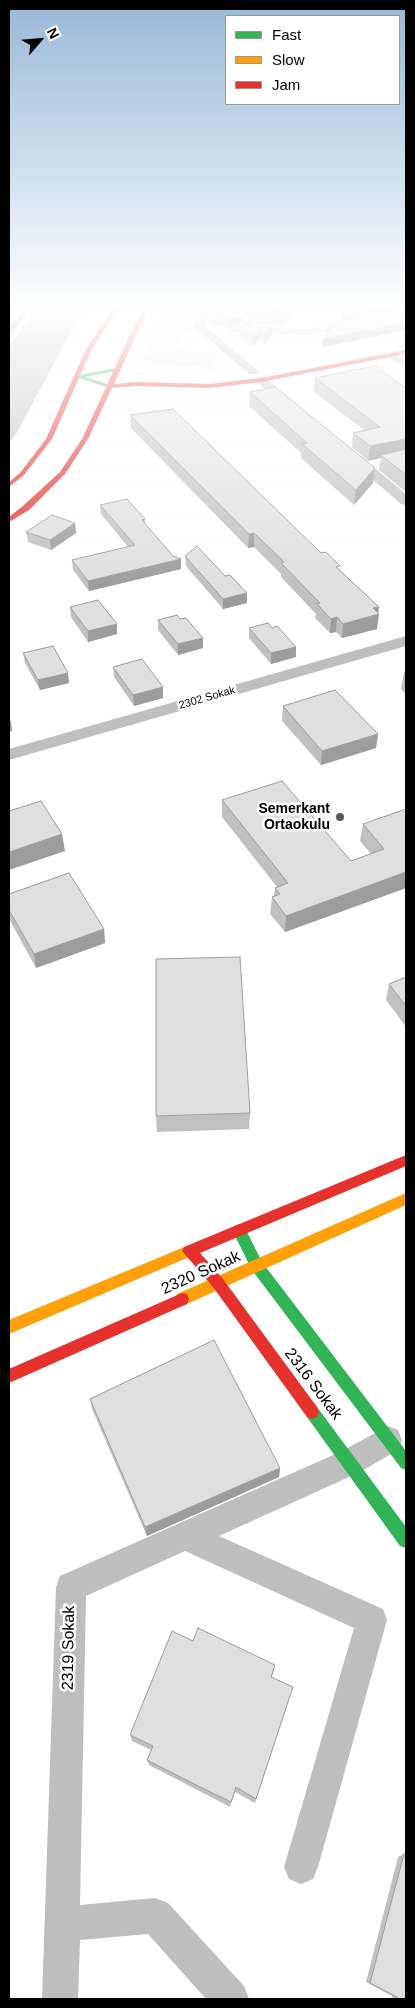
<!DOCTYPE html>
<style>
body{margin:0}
#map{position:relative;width:415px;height:2008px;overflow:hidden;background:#fff;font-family:Helvetica,sans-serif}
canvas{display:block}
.frame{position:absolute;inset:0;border:10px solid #000;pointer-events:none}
.legend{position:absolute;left:225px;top:15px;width:175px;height:90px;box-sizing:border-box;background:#fff;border:1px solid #999;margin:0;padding:6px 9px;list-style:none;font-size:15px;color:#000}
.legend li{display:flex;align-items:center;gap:10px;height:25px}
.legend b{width:25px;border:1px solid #999}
.north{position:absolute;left:15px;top:15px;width:50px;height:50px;-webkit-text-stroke:4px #fff;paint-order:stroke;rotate:63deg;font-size:14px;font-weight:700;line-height:20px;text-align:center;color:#000}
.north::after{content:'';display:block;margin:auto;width:18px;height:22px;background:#000;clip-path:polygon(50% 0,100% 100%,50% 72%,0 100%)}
</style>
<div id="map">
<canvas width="415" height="2008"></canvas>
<div class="frame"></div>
<ul class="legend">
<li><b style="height:6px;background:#30b455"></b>Fast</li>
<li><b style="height:6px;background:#ff9f0a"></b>Slow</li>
<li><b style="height:6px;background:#e5322d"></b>Jam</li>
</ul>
<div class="north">N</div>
</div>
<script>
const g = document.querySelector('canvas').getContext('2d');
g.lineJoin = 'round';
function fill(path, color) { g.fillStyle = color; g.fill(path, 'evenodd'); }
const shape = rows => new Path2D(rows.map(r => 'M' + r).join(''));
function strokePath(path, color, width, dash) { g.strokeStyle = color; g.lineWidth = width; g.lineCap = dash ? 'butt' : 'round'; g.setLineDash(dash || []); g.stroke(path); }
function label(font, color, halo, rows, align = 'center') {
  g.font = font + ' Helvetica,sans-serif'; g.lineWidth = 5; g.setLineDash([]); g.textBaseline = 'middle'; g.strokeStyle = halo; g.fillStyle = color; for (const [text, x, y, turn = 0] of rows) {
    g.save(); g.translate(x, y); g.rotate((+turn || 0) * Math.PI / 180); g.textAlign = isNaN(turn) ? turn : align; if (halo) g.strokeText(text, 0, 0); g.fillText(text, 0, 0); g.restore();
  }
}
fill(shape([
 [169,307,210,307,196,323,197,331,157,327],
 [156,328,184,330,173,350,217,354,210,368,141,362,149,348,152,348,144,347]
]), '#ececec');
fill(shape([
 [37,307,87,307,80,315,15,436,9,442,9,346]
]), '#bfbfbf');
fill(shape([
 [299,307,310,307,277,316,274,314,299,307],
 [328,307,359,307,349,311,328,307]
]), '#bebebe');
fill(shape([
 [207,307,218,307,204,325,257,370,259,372,257,374,249,374,194,327,193,325,207,307],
 [255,307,265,307,251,326,307,329,360,321,365,324,360,327,307,335,231,332,230,330,231,328,241,326,255,307],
 [392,352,406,360,406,368,388,357,386,355,392,352],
 [261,377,265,378,297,404,299,407,297,410,289,410,257,382,255,380,261,377],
 [353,452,357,453,406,494,406,505,401,504,349,459,347,456,349,453,353,452],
 [406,636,406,646,9,760,9,749,406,636],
 [388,1426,398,1430,402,1440,398,1450,360,1472,219,1536,383,1609,387,1620,318,1867,313,1879,301,1884,289,1879,284,1867,354,1628,185,1551,86,1596,80,1905,155,1898,168,1903,244,1986,249,1999,206,1999,148,1934,80,1940,78,1999,42,1999,56,1587,60,1576,340,1452,388,1426]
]), '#bebebe');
fill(shape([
 [116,368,118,369,118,371,85,377,111,385,111,387,109,388,74,376,116,368],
 [239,1224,244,1226,262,1262,406,1451,406,1470,401,1468,252,1270,232,1230,234,1226,239,1224],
 [312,1405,317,1407,406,1527,406,1548,400,1546,307,1417,305,1412,307,1407,312,1405]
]), '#30b455');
fill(shape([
 [406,1193,406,1205,187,1304,182,1305,177,1304,175,1299,177,1294,406,1193],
 [189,1245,194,1247,196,1251,194,1255,9,1334,9,1320,189,1245]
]), '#ff9f0a');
fill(shape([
 [24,307,30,307,11,335,9,336,9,330,24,307],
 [113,307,119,307,91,351,52,439,24,475,9,487,9,482,20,473,46,439,85,351,113,307],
 [143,307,149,307,114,384,137,382,209,384,261,378,406,350,406,354,261,382,209,388,137,386,112,388,88,439,65,474,29,510,9,522,9,517,23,506,60,472,82,439,143,307],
 [406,1155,406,1166,200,1253,223,1279,317,1407,319,1412,317,1417,312,1419,307,1417,213,1287,182,1251,184,1247,406,1155],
 [182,1293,187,1294,189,1299,187,1304,9,1383,9,1369,182,1293]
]), '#e5322d');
fill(shape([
 [218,307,253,307,240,324,229,328,211,325,210,315],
 [261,307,293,307,291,308,291,315,281,326,255,324,255,317],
 [349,307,406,307,406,330,322,347,323,339,397,314,395,313,343,321],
 [239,326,272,327,272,335,265,343,260,339,253,346,239,335],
 [315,378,406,388,406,492,379,470,381,458,368,461,352,447,353,433,364,430,314,392],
 [250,392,375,468,373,483,354,505,301,458,301,453,249,406],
 [130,415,321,553,340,570,378,613,377,629,342,638,336,632,330,633,315,618,316,614,281,577,281,574,254,547,248,548,131,428],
 [100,505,145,519,145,524,181,569,89,591,73,570,72,560,128,547,101,514],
 [75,523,76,533,51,550,28,542,26,532],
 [185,556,225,576,247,603,223,609,186,566],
 [70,607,117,634,88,642,71,617],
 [180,619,203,638,203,648,178,655,158,630,158,620],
 [249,628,272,628,296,647,296,657,271,664,249,638],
 [23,653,69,683,40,690,25,663],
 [113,667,163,698,134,706,114,677],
 [404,672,406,672,406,694,401,689],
 [283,706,378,734,376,748,321,765,282,721],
 [222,800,351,861,371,854,360,841,363,824,406,809,406,888,285,932,270,914,272,897,274,896,275,888,277,887,222,817],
 [9,894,104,929,105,943,36,968,9,919],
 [406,977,406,1027,386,1000,389,984],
 [250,1113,249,1129,157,1132,156,1116],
 [90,1399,280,1468,279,1477,147,1536,92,1409],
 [193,1641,275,1665,272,1677,293,1687,255,1803,235,1792,230,1807,149,1765,147,1760,151,1750,132,1741,130,1735],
 [404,1854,406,1999,391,1999,392,1996,366,1982,398,1857]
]), '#c0c0c0');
fill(shape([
 [248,307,253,307,240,324,229,328,229,320],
 [268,307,293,307,291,308,291,315,281,326,281,318,268,314,267,309],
 [385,307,395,307,395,313,343,321,343,314],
 [406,323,406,330,322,347,323,339],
 [272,327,272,335,265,343,265,334],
 [260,330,260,339,253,346,254,337],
 [406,439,406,453,381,455,381,458,368,461,370,446],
 [375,468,373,483,354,505,356,490],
 [75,523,76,533,51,550,50,540],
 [254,533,254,547,248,548,249,534],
 [181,559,181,569,89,591,88,581],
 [247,593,247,603,223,609,223,599],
 [379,607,378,614,379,614,377,629,342,638,343,624,373,608],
 [337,617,336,632,330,633,331,619],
 [117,624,117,634,88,642,88,631],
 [203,638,203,648,178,655,178,644],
 [296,647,296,657,271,664,271,653],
 [68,673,69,683,40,690,38,680],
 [163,687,163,698,134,706,133,695],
 [9,721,11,721,12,731,9,732],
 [378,734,376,748,321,765,322,751],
 [62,834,65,851,9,870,9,852],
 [406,872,406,888,285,932,286,916],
 [104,929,105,943,36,968,34,954],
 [280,1468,279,1477,147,1536,145,1527]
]), '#9c9c9c');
const building = shape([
 [218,307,248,307,240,317,229,320,211,318,213,316,210,315,218,307],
 [261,307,268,307,267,309,273,312,291,307,281,318,255,317,261,307],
 [349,307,385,307,343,314,349,307],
 [398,307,406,307,406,323,323,339,334,325,396,315,403,310,398,307],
 [239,326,272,327,265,334,260,330,254,337,239,326],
 [375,366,406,388,406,439,370,446,353,433,380,427,315,378,375,366],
 [275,387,375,468,356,490,302,444,307,443,250,392,275,387],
 [173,409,321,553,326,552,340,566,336,567,379,607,373,608,379,614,343,624,337,617,331,619,317,604,320,603,281,563,284,562,254,533,249,534,130,415,173,409],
 [406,449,406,475,381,455,406,449],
 [127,499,145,519,142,520,173,556,181,559,88,581,72,560,135,545,100,505,127,499],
 [52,515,75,523,50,540,26,532,52,515],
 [197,546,225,576,230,575,247,593,223,599,185,556,197,546],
 [98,600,117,624,88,631,70,607,98,600],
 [177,615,180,619,186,618,203,638,178,644,158,620,177,615],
 [268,623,272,628,277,626,296,647,271,653,249,628,268,623],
 [53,646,68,673,38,680,23,653,53,646],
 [142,659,163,687,133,695,113,667,142,659],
 [335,690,378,734,322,751,283,706,335,690],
 [282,781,351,861,384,849,363,824,406,809,406,872,286,916,272,897,280,894,275,888,288,883,222,800,282,781],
 [41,801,62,834,9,852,9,811,41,801],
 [69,873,104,929,34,954,9,910,9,894,69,873],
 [240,957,250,1113,156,1116,156,959,240,957],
 [406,977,406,1006,389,984,406,977],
 [214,1340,280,1468,145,1527,90,1399,214,1340],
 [198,1628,275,1665,271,1677,293,1687,256,1799,236,1787,231,1802,194,1784,147,1760,153,1746,130,1735,172,1631,193,1641,198,1628],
 [404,1854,406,1855,406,1999,397,1999,397,1997,370,1983,404,1854]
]);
fill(building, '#dfdfdf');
strokePath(building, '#9c9c9c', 1);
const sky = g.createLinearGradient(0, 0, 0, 588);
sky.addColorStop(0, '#97b8d8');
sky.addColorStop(0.52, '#fff');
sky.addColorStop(1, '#ffffff00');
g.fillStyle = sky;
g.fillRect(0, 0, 415, 588);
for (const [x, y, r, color] of [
 [340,817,5,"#595959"]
]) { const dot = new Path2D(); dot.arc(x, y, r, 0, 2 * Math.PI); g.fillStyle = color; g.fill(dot); strokePath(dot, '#fff', 2); }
label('11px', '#000', '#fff', [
 ["2302 Sokak",207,698,-16]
]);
label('bold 14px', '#000', '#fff', [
 ["Semerkant",330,809],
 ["Ortaokulu",330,825]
], 'right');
label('16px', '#000', '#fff', [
 ["2320 Sokak",201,1273,-24],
 ["2316 Sokak",313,1384,53],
 ["2319 Sokak",69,1648,-89]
]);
</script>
